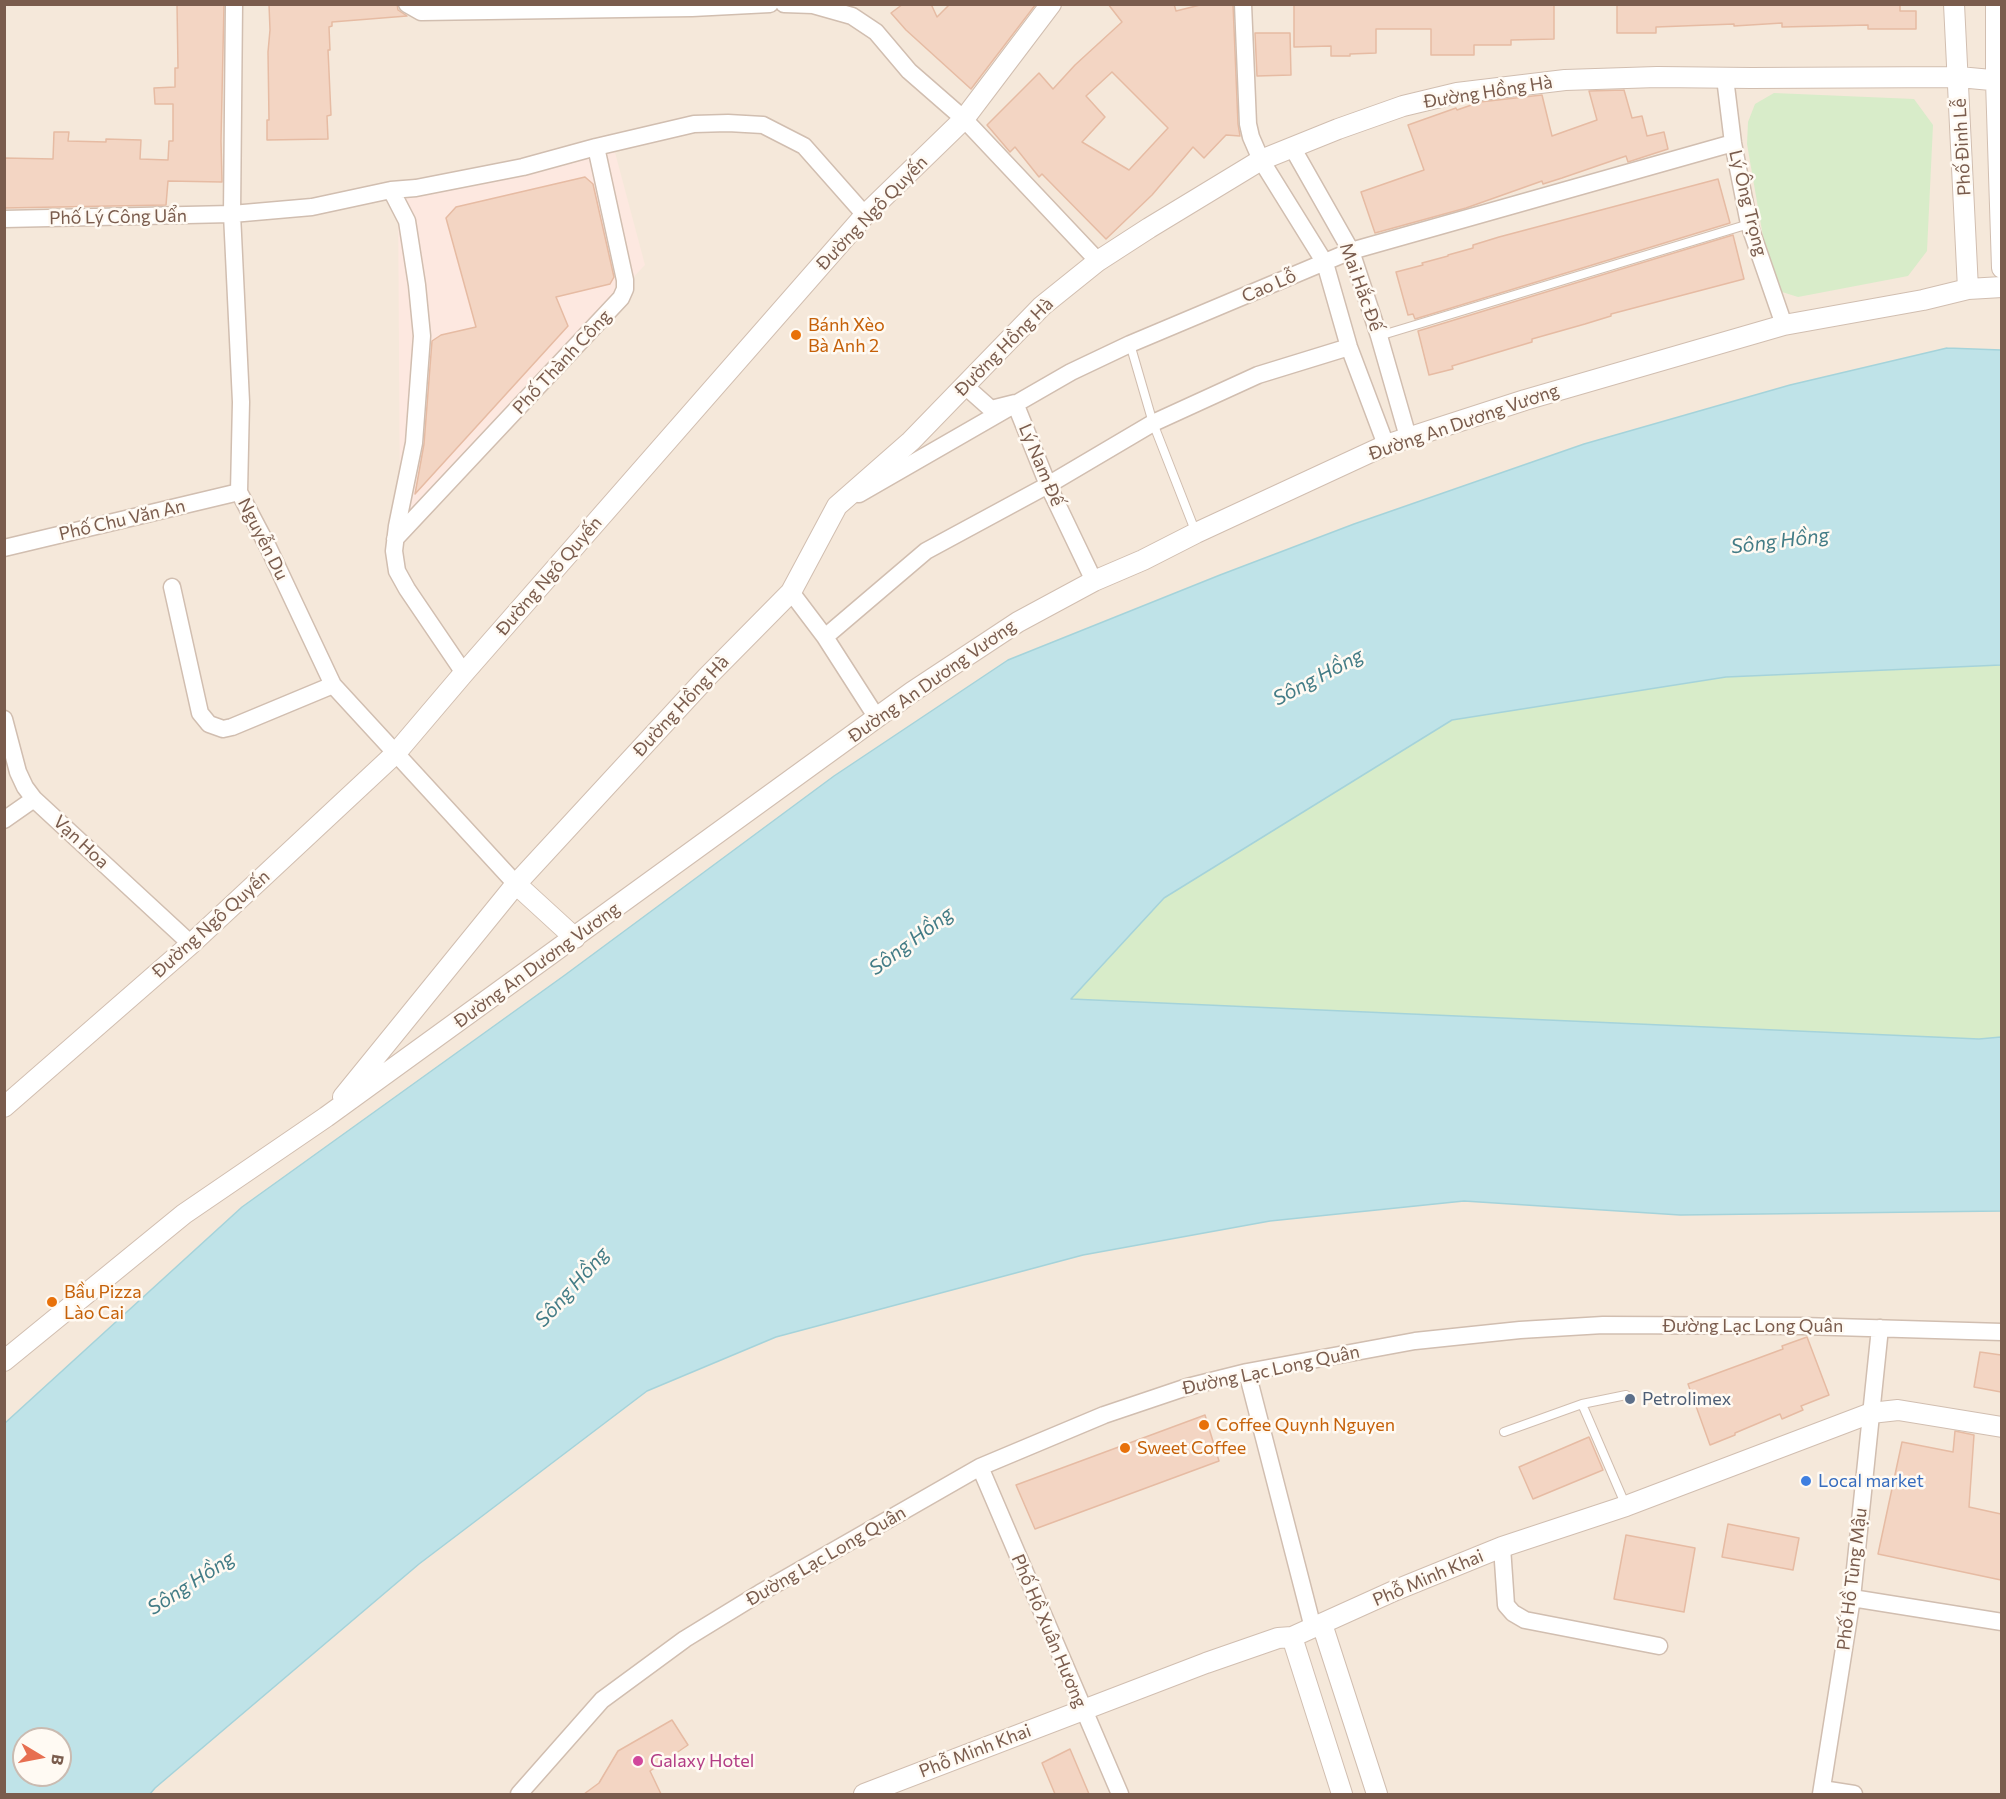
<!DOCTYPE html>
<meta charset="utf-8">
<style>
body{margin:0}
#map{position:relative;width:2006px;height:1799px;overflow:hidden;background:#fdf6ec;font-family:Commissioner,sans-serif}
canvas{display:block}
.frame{position:absolute;inset:0;border:6px solid #7a5c4d;pointer-events:none}
.north{position:absolute;left:12px;top:1727px;width:60px;height:60px;box-sizing:border-box;background:#fffaf3;border:2px solid #cabbb1;border-radius:50%;rotate:100deg;font-size:16px;font-weight:700;line-height:24px;text-align:center;color:#7a5c4d}
.north::after{content:'';display:block;margin:auto;width:21px;height:27px;background:#e76f51;clip-path:polygon(50% 0,100% 100%,50% 72%,0 100%)}
</style>
<div id="map">
<canvas width="2006" height="1799"></canvas>
<div class="frame"></div>
<div class="north">B</div>
</div>
<script>
const g = document.querySelector('canvas').getContext('2d');
g.lineJoin = 'round';
function fill(path, color) { g.fillStyle = color; g.fill(path, 'evenodd'); }
const shape = rows => new Path2D(rows.map(r => 'M' + r).join(''));
function strokePath(path, color, width, dash) { g.strokeStyle = color; g.lineWidth = width; g.lineCap = dash ? 'butt' : 'round'; g.setLineDash(dash || []); g.stroke(path); }
function label(font, color, halo, rows, align = 'center') {
  g.font = font + ' Commissioner,sans-serif'; g.lineWidth = 5; g.setLineDash([]); g.textBaseline = 'middle'; g.strokeStyle = halo; g.fillStyle = color; for (const [text, x, y, turn = 0] of rows) {
    g.save(); g.translate(x, y); g.rotate((+turn || 0) * Math.PI / 180); g.textAlign = isNaN(turn) ? turn : align; if (halo) g.strokeText(text, 0, 0); g.fillText(text, 0, 0); g.restore();
  }
}
fill(shape([
 [5,5,2001,5,2001,1794,5,1794],
 [24,1739,60,1739,60,1775,24,1775]
]), '#f5e8da');
fill(shape([
 [612,141,645,265,400,523,398,186]
]), '#fde8e0');
fill(shape([
 [1774,93,1914,99,1933,125,1927,251,1908,276,1798,297,1782,292,1770,277,1747,144,1748,122,1755,104],
 [2001,665,2001,1037,1979,1039,1071,999,1164,898,1452,720,1726,677]
]), '#d8ecc9');
const water = shape([
 [1947,348,2001,350,2001,665,1726,677,1452,720,1164,898,1071,999,1979,1039,2001,1037,2001,1211,1680,1215,1464,1201,1270,1221,1083,1255,776,1337,647,1391,419,1564,155,1788,150,1794,5,1794,5,1423,242,1207,565,975,834,776,1008,660,1220,575,1354,524,1584,444,1790,385,1947,348],
 [24,1739,60,1739,60,1775,24,1775,24,1739]
]);
fill(water, '#bfe3e8');
strokePath(water, '#a5d3da', 1.5);
const building = shape([
 [177,4,224,4,221,141,222,182,168,181,166,205,4,208,5,158,53,159,54,132,69,132,68,141,106,142,106,139,141,140,140,159,168,160,169,141,173,141,173,104,155,104,154,88,175,87,175,68,178,68,177,4],
 [269,4,397,4,398,10,407,16,332,22,332,26,329,27,330,50,328,50,331,115,327,116,328,139,267,140,267,120,269,120,268,52,270,30,269,4],
 [903,4,931,4,937,17,950,4,1036,4,971,89,906,30,891,13,903,4],
 [1108,4,1174,4,1176,11,1204,4,1233,4,1238,124,1240,136,1226,135,1204,158,1193,147,1152,195,1106,239,1042,174,1039,177,1015,147,1010,152,987,125,1039,73,1053,89,1075,65,1122,22,1108,4],
 [1112,72,1168,128,1129,170,1082,142,1105,117,1086,96,1112,72],
 [1294,4,1554,4,1554,39,1511,40,1511,45,1474,45,1474,55,1431,55,1431,29,1376,29,1376,53,1350,54,1350,56,1331,56,1331,46,1294,47,1294,4],
 [1617,4,1900,4,1900,11,1916,11,1916,29,1868,29,1868,25,1782,27,1782,23,1734,26,1734,24,1656,27,1656,33,1617,33,1617,4],
 [1255,33,1290,33,1291,75,1257,76,1255,33],
 [1624,90,1632,118,1642,116,1647,136,1664,132,1668,149,1628,162,1626,156,1562,178,1543,184,1542,181,1466,208,1375,233,1361,192,1424,170,1408,125,1456,108,1457,110,1480,102,1542,95,1552,136,1597,120,1589,91,1624,90],
 [585,177,593,184,614,277,610,284,556,297,568,326,415,494,424,444,432,341,441,335,476,327,446,218,456,207,585,177],
 [1718,179,1730,223,1415,319,1413,314,1408,315,1396,272,1423,265,1422,263,1448,256,1448,255,1473,248,1473,245,1499,237,1718,179],
 [1733,235,1744,279,1611,314,1611,316,1585,324,1532,339,1532,342,1452,366,1453,369,1429,375,1418,331,1733,235],
 [1807,1337,1829,1395,1801,1406,1803,1410,1782,1419,1780,1414,1735,1433,1735,1435,1710,1445,1688,1384,1756,1359,1783,1349,1782,1346,1807,1337],
 [1980,1352,2001,1355,2001,1392,1974,1387,1980,1352],
 [1205,1415,1219,1461,1035,1529,1016,1485,1205,1415],
 [1955,1431,1974,1435,1969,1507,2001,1514,2001,1580,1878,1554,1902,1442,1953,1452,1955,1431],
 [1589,1437,1603,1470,1533,1499,1519,1467,1589,1437],
 [1728,1524,1799,1538,1793,1570,1722,1557,1728,1524],
 [1626,1535,1695,1548,1684,1612,1614,1599,1626,1535],
 [672,1720,688,1745,650,1771,661,1794,584,1794,599,1783,618,1751,672,1720],
 [1070,1749,1089,1794,1055,1794,1042,1763,1070,1749]
]);
fill(building, '#f3d5c3');
strokePath(building, '#e6bba3', 1.5);
const service = shape([
 [1379,336,1749,224],
 [1130,344,1153,423,1196,533],
 [1582,1404,1626,1506],
 [1504,1432,1582,1404,1626,1395]
]);
const minor = shape([
 [234,4,232,214,241,402,239,492,268,547,333,685,516,884],
 [407,4,421,12,692,8,770,4],
 [784,4,813,5,852,16,876,32,909,71,964,119,1098,261],
 [1243,4,1248,124,1251,137,1261,160,1325,263,1349,347,1386,445],
 [1725,78,1733,143,1749,224,1784,325],
 [1292,147,1351,251,1379,336,1408,437],
 [391,190,407,221,417,285,422,336,414,443,397,526,394,551,397,571,407,589,464,673],
 [4,219,232,214,312,207,391,190,416,188,523,167,596,147,694,124,728,123,763,125,804,146,865,215],
 [965,386,991,409,1015,403,1048,485,1094,581],
 [859,494,1071,372,1130,344,1351,251,1733,143],
 [395,539,621,298,625,289,625,280,596,147],
 [4,548,239,492],
 [172,587,200,713,209,724,223,729,232,727,333,685],
 [791,592,825,637,877,718],
 [825,637,926,551,1048,485,1153,423,1258,375,1349,347],
 [4,719,18,772,25,787,34,799,191,944],
 [4,820,34,799],
 [1247,1372,1313,1628],
 [980,1467,1120,1794],
 [1502,1547,1506,1605,1513,1613,1525,1620,1659,1646],
 [1852,1598,2002,1622],
 [1822,1789,1854,1794],
 [519,1794,602,1700,685,1639,760,1593,980,1467,1104,1415,1187,1387,1247,1372,1415,1341,1520,1330,1603,1325,1802,1326,2002,1332],
 [1821,1794,1852,1598,1880,1328]
]);
const tertiary = shape([
 [1954,4,1968,289],
 [1996,4,1996,81,2002,268],
 [516,884,575,938],
 [343,1097,516,884,707,677,791,592,837,506,911,441,1042,306,1098,261,1149,228,1261,160,1338,129,1403,106,1457,93,1565,80,1657,77,1751,78,1959,77,2002,81],
 [4,1107,191,944,396,753,464,673,865,215,964,119,1051,4],
 [4,1361,184,1214,326,1117,912,692,1018,622,1094,581,1143,560,1196,533,1386,445,1525,400,1784,325,1923,300,1968,289,2002,287],
 [1322,1624,1377,1794],
 [1292,1637,1342,1794],
 [864,1794,1206,1663,1278,1638,1292,1637,1396,1590,1502,1547,1626,1506,1871,1413,1898,1410,2002,1427]
]);
strokePath(service, '#d1beb0', 10);
strokePath(minor, '#d1beb0', 19);
strokePath(tertiary, '#d1beb0', 22);
strokePath(service, '#fff', 8);
strokePath(minor, '#fff', 16);
strokePath(tertiary, '#fff', 20);
for (const [x, y, r, color] of [
 [796,335,6,"#e8710a"],
 [52,1302,6,"#e8710a"],
 [1630,1399,6,"#5c6f8a"],
 [1204,1425,6,"#e8710a"],
 [1125,1448,6,"#e8710a"],
 [1806,1481,6,"#3f7fe0"],
 [638,1761,6,"#d1479c"]
]) { const dot = new Path2D(); dot.arc(x, y, r, 0, 2 * Math.PI); g.fillStyle = color; g.fill(dot); strokePath(dot, '#fffaf3', 2); }
label('18px', '#7a5c4d', '#fffaf3', [
 ["Đường Hồng Hà",1488,92,-9],
 ["Phố Đinh Lễ",1962,147,-93],
 ["Lý Ông Trọng",1748,203,76],
 ["Đường Ngô Quyến",872,213,-46],
 ["Phố Lý Công Uẩn",118,217,-1],
 ["Cao Lỗ",1269,286,-23],
 ["Mai Hắc Đế",1361,287,70],
 ["Đường Hồng Hà",1004,347,-45],
 ["Phố Thành Công",562,362,-47],
 ["Đường An Dương Vương",1464,422,-19],
 ["Lý Nam Đế",1041,465,67],
 ["Phố Chu Văn An",122,520,-13],
 ["Nguyễn Du",263,539,63],
 ["Đường Ngô Quyến",549,576,-49],
 ["Đường An Dương Vương",932,681,-35],
 ["Đường Hồng Hà",681,706,-47],
 ["Vạn Hoa",81,842,43],
 ["Đường Ngô Quyến",211,924,-42],
 ["Đường An Dương Vương",537,965,-36],
 ["Đường Lạc Long Quân",1753,1326],
 ["Đường Lạc Long Quân",1271,1370,-12],
 ["Đường Lạc Long Quân",826,1556,-30],
 ["Phỗ Minh Khai",1428,1578,-23],
 ["Phố Hồ Tùng Mậu",1852,1579,-83],
 ["Phố Hồ Xuân Hương",1049,1631,67],
 ["Phỗ Minh Khai",975,1751,-21]
]);
label('18px', '#c56008', '#fffaf3', [
 ["Bánh Xèo",808,325],
 ["Bà Anh 2",808,346],
 ["Bầu Pizza",64,1292],
 ["Lào Cai",64,1313],
 ["Coffee Quynh Nguyen",1216,1425],
 ["Sweet Coffee",1137,1448]
], 'left');
label('18px', '#4e5e75', '#fffaf3', [
 ["Petrolimex",1642,1399]
], 'left');
label('18px', '#366cbe', '#fffaf3', [
 ["Local market",1818,1481]
], 'left');
label('18px', '#b23c85', '#fffaf3', [
 ["Galaxy Hotel",650,1761]
], 'left');
label('italic 20px', '#437c86', '#fffaf3', [
 ["Sông Hồng",1780,541,-7],
 ["Sông Hồng",1318,677,-28],
 ["Sông Hồng",911,941,-37],
 ["Sông Hồng",572,1287,-48],
 ["Sông Hồng",191,1583,-33]
]);
</script>
